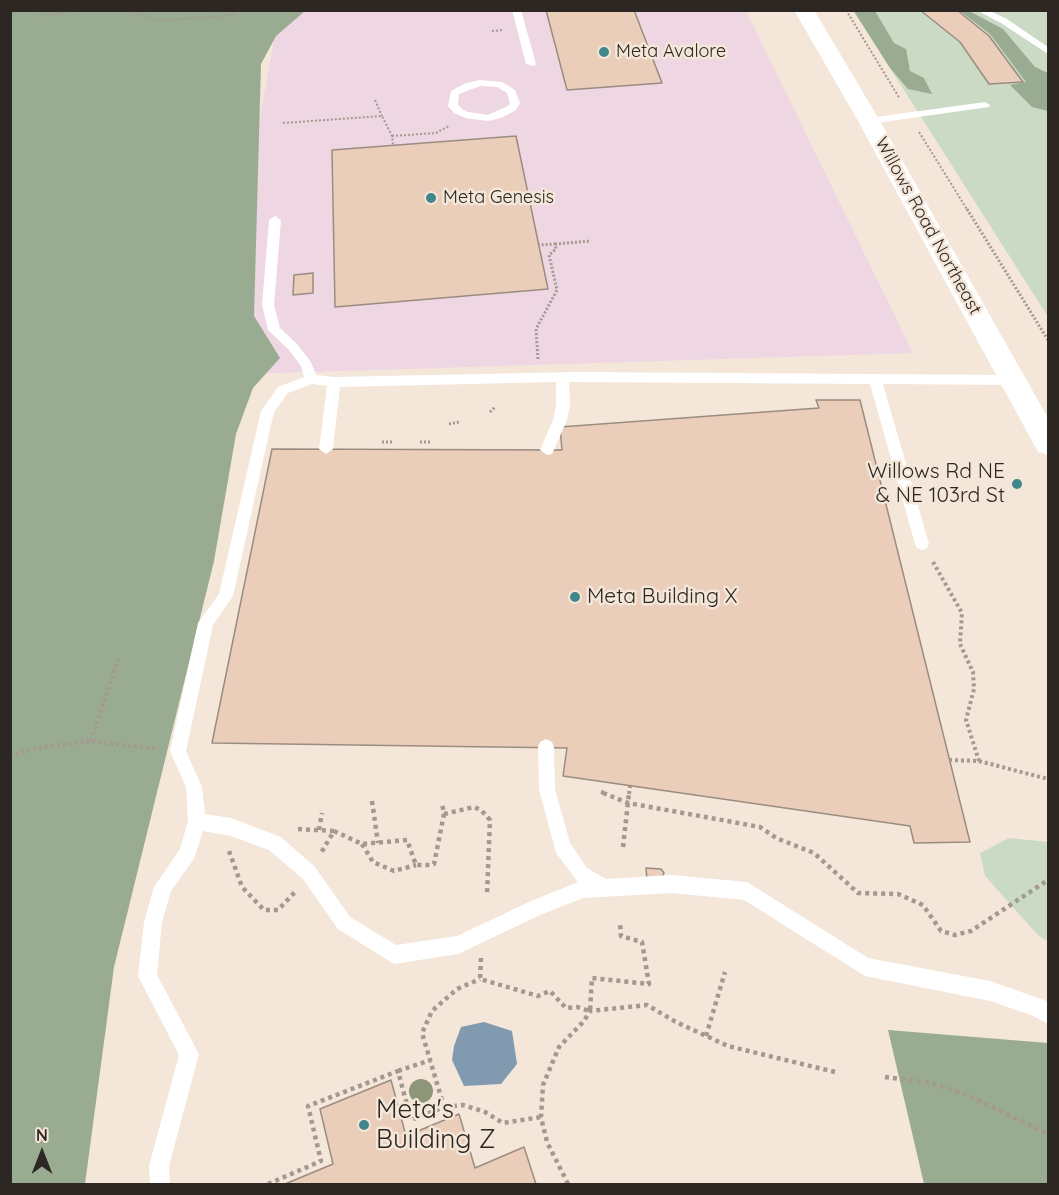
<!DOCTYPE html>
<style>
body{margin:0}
#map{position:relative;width:1059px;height:1195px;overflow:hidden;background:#f4e6d8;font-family:Quicksand,sans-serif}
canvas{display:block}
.frame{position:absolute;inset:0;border:12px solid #2c2722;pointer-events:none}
.north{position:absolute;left:12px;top:1123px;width:60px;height:60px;-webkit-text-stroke:4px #f4e6d8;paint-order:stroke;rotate:0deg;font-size:16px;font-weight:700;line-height:24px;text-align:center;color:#2c2722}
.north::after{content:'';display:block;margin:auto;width:21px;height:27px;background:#2c2722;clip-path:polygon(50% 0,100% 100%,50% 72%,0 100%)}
</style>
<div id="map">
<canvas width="1059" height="1195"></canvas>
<div class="frame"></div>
<div class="north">N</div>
</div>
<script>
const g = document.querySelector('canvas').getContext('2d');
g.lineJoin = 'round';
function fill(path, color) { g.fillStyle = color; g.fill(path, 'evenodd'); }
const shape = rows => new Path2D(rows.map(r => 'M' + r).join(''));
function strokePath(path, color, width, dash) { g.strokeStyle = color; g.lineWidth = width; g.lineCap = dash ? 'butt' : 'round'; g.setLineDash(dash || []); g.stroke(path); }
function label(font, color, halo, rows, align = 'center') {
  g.font = font + ' Quicksand,sans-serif'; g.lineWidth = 5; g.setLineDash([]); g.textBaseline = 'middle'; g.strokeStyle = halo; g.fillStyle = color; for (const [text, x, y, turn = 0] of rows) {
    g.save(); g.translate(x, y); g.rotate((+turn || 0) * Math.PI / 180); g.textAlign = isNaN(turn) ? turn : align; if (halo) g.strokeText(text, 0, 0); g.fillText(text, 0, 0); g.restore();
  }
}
fill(shape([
 [279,10,746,11,913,353,215,375]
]), '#eed7e3');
fill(shape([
 [853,11,1048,11,1048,317,890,68],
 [1009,838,1048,842,1048,942,1037,934,985,876,980,853]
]), '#cbdac4');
fill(shape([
 [10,11,305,11,276,36,261,64,254,316,280,358,253,388,236,434,214,561,114,967,85,1184,11,1184],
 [854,11,875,11,894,43,906,49,910,71,924,78,932,94,908,89,890,68],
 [960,11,969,11,1003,29,1035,67,1048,73,1048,111,1032,107,1010,85,1026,82,990,34],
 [888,1030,1048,1043,1048,1184,924,1184]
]), '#99ac92');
fill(shape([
 [484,1022,512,1031,517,1064,501,1084,464,1086,452,1060,454,1046,461,1027]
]), '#819aaf');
const building = shape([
 [546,10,634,10,662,83,567,90,546,10],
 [920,10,957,10,989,36,1023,82,989,84,960,42,920,10],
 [516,136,548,289,335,307,332,150,516,136],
 [313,273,313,293,293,295,294,275,313,273],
 [816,400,860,400,970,842,914,843,910,826,563,776,567,748,212,743,272,449,562,450,560,427,819,408,816,400],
 [646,868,661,869,664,873,662,877,647,880,646,868],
 [391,1080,406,1136,459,1114,475,1168,524,1147,536,1184,285,1184,333,1164,320,1109,391,1080]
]);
fill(building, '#ebceba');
strokePath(building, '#9b8c81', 1.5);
strokePath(shape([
 [36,10,41,16,82,10],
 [130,10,157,21,232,15,237,10],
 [846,10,900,99],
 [492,31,503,30],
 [375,100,382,116],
 [283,123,382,116,392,136,393,145],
 [919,132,968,211],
 [392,136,436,133,449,126]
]), '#a4998f', 2, [2, 2]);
strokePath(shape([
 [967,209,1048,340],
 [555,244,591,241],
 [538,359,536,329,557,290,549,255,556,249,555,244,539,245],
 [490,412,495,407],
 [449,424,459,422],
 [382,442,394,442],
 [420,442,432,442]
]), '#a4998f', 3, [2, 2]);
strokePath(shape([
 [933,562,962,613,960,644,973,672,974,689,966,720,979,761],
 [91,741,119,657],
 [10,756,37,748,91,741,155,749],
 [949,760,979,761,1048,779],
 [601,792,607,794],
 [629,794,630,786]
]), '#a4998f', 4, [3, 3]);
strokePath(shape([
 [603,793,628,803,760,827,776,838,814,853,858,893,898,894,923,905,941,931,955,935,971,931,1048,880],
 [372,801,378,843],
 [444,814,474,807,481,810,490,820,487,894],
 [298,829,334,831,321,853],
 [319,830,322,813],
 [334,831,362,844,407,840,416,865,431,865,434,864,444,814,442,803],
 [362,844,373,862,394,871,416,865],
 [623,847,629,793],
 [229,851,242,887,264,910,278,910,295,892],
 [481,958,480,979,538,996,550,991,566,1008,577,1007,590,1011,592,978,649,984,642,942,621,936,620,924],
 [706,1036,725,972],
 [398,1071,431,1060],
 [885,1077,932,1083,967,1095,1048,1134],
 [445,1107,463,1105,485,1112,503,1123,541,1117],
 [268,1184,321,1161,308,1106,398,1071,411,1120,444,1107,422,1033,432,1011,457,989,480,979],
 [568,1184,547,1142,541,1117,543,1085,559,1047,584,1021,590,1011,647,1005,676,1022,728,1046,835,1072]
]), '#a4998f', 4.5, [4, 4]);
fill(shape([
 [512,10,521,10,536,64,534,66,526,64,512,10],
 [976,10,988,10,1007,19,1048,47,1048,54,1001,23,976,10],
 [480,80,502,82,515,90,520,103,516,110,501,118,488,121,466,118,454,113,448,106,451,91,466,83,480,80],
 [480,86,497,87,507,93,510,103,508,106,488,115,468,112,462,109,458,105,459,94,480,86],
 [985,102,990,105,989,107,869,124,864,121,869,118,985,102],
 [275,216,281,220,274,305,280,328,297,344,311,362,316,375,334,377,577,372,875,374,1013,375,1019,380,1013,385,883,384,929,544,927,548,922,550,917,548,915,544,870,384,569,382,570,405,567,420,552,454,547,455,540,450,553,420,556,405,556,382,340,387,333,449,326,454,319,449,327,386,312,384,288,393,274,412,270,429,233,596,213,625,186,751,202,787,205,814,231,818,281,837,315,867,350,917,396,945,457,936,529,902,578,882,556,853,539,789,538,747,540,742,546,739,552,742,554,747,555,789,570,843,587,868,606,879,671,875,747,882,868,958,990,981,1044,1000,1048,1004,1048,1024,1031,1015,990,1001,865,976,744,900,671,893,583,898,540,915,458,954,394,964,338,929,303,879,269,850,231,836,203,831,194,859,171,891,162,922,157,975,199,1054,169,1166,170,1184,150,1184,149,1166,179,1055,138,976,144,922,154,887,180,849,188,821,186,787,170,751,198,623,219,594,261,411,278,387,304,377,301,366,289,350,268,330,262,305,269,220,275,216]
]), '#fff');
fill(shape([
 [794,10,814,10,880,121,1048,418,1048,455,1038,452,858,121,794,10]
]), '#fff');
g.fillStyle = '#8e967a';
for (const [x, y] of [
 [421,1091]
]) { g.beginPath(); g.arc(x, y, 12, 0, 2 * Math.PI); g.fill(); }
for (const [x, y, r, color] of [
 [604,52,6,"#3f878a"],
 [431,198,6,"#3f878a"],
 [1017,484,6,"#3f878a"],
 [575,597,6,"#3f878a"],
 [364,1125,6,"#3f878a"]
]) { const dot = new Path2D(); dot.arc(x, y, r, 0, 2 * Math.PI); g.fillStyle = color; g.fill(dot); strokePath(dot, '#f4e6d8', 2); }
label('18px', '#2c2722', '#f4e6d8', [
 ["Meta Avalore",616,52],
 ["Meta Genesis",443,198]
], 'left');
label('18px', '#2c2722', '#f4e6d8', [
 ["Willows Road Northeast",928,226,61]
]);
label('21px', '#2c2722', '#f4e6d8', [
 ["Willows Rd NE",1005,472],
 ["& NE 103rd St",1005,496],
 ["Meta Building X",587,597,"left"]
], 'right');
label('26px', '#2c2722', '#f4e6d8', [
 ["Meta's",376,1110],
 ["Building Z",376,1140]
], 'left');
</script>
